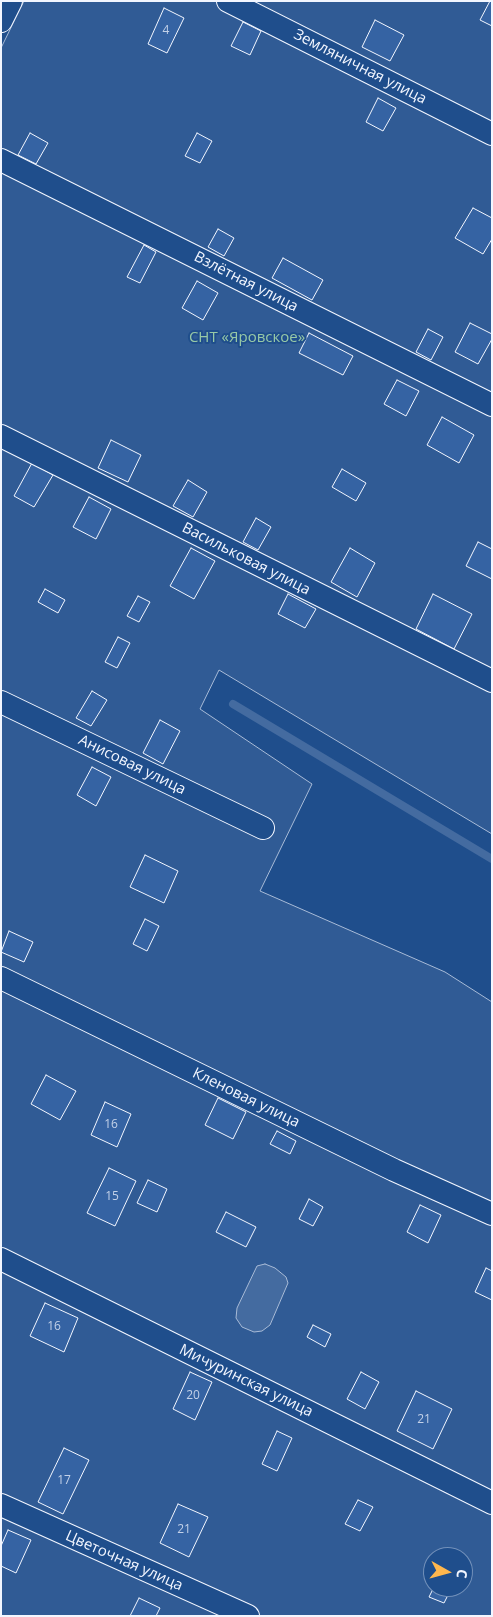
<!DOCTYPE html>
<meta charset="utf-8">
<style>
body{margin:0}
#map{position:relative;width:493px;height:1617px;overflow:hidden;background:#1f4e8c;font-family:"Open Sans",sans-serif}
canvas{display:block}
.frame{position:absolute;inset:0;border:2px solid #f2f6ff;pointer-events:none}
.north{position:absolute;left:423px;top:1547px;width:50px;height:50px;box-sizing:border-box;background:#1f4e8c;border:1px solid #7391ba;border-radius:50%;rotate:97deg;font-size:14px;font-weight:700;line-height:20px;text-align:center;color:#f2f6ff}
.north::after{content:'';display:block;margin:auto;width:18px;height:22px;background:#ffb74d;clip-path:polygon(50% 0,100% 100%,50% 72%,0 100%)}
</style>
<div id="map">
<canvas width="493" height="1617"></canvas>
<div class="frame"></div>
<div class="north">С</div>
</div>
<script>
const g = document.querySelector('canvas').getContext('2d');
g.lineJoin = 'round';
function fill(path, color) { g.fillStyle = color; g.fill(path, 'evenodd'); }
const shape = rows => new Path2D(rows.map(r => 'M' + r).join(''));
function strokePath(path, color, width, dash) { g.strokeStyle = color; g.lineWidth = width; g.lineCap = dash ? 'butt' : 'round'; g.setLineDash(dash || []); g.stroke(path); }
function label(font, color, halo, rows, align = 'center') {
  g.font = font + ' "Open Sans",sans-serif'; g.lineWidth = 4; g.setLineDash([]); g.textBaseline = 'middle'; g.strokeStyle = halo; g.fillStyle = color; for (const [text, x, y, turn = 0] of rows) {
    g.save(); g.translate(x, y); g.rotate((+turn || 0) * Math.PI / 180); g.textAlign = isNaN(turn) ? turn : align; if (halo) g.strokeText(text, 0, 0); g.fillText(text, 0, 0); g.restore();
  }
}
const built = shape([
 [24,1,492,1,492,834,219,670,200,709,312,784,260,891,445,972,492,1002,492,1616,1,1616,1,48,24,1],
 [433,1557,463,1557,463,1587,433,1587,433,1557]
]);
fill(built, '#305b95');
strokePath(built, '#a8bbd7', 1);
const water = shape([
 [265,1264,275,1268,286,1277,288,1283,270,1325,262,1331,254,1332,242,1327,236,1318,237,1308,257,1266,265,1264]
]);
fill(water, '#446ba0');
strokePath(water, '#a8bbd7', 1);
strokePath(shape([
 [233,704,492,859]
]), '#446ba0', 8);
const building = shape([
 [490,1,492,1,492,26,480,20,490,1],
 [164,8,184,18,167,53,148,44,164,8],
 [375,20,404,35,390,61,362,47,375,20],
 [243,22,261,31,250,55,231,46,243,22],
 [378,98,396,108,383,131,366,122,378,98],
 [30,133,48,143,36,164,18,155,30,133],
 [197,133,212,141,200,163,185,156,197,133],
 [473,208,492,218,492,239,483,254,455,238,473,208],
 [218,229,234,238,224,256,208,247,218,229],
 [144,245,156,252,140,283,127,277,144,245],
 [283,258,323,280,312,300,272,278,283,258],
 [197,281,218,293,203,320,182,308,197,281],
 [470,323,492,334,492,339,478,364,455,352,470,323],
 [428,329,443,337,431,360,416,352,428,329],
 [309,333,353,356,343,375,299,353,309,333],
 [397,380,419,391,406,416,384,404,397,380],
 [442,417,474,435,459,463,427,445,442,417],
 [111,440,141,455,128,482,98,468,111,440],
 [32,463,53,475,34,507,14,496,32,463],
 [342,469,366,483,356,501,332,487,342,469],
 [188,480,207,492,193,517,173,506,188,480],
 [89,497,111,509,96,539,73,527,89,497],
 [256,518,271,527,258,550,243,542,256,518],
 [478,542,492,549,492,579,466,566,478,542],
 [191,548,215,561,194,599,170,586,191,548],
 [350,548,375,563,357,597,331,582,350,548],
 [45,589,65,600,58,613,38,602,45,589],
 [288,594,316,609,305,628,278,614,288,594],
 [433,594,472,614,454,649,416,629,433,594],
 [138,596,150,602,139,622,127,616,138,596],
 [118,637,130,643,117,668,105,662,118,637],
 [92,691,107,700,91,726,76,718,92,691],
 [160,720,180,731,163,764,143,753,160,720],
 [92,767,111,777,96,806,77,795,92,767],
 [145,855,178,871,164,903,130,887,145,855],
 [145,919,159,926,147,951,133,944,145,919],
 [9,931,33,942,24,962,1,952,9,931],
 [46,1075,76,1091,60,1120,31,1104,46,1075],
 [218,1098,246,1112,233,1139,205,1125,218,1098],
 [105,1102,131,1114,117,1147,91,1135,105,1102],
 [277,1131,296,1141,290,1154,270,1144,277,1131],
 [109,1168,136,1181,115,1226,87,1213,109,1168],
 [148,1180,167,1189,157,1212,137,1203,148,1180],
 [309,1199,323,1207,313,1226,299,1219,309,1199],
 [420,1205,441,1215,428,1243,407,1232,420,1205],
 [226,1212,256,1227,246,1247,216,1232,226,1212],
 [486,1268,492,1271,492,1300,475,1292,486,1268],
 [45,1303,78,1318,64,1352,30,1336,45,1303],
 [313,1325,331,1334,325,1347,307,1337,313,1325],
 [190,1372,212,1382,195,1420,173,1409,190,1372],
 [361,1372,379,1382,365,1409,347,1399,361,1372],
 [416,1391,452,1409,433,1449,397,1431,416,1391],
 [277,1431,292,1438,277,1471,262,1464,277,1431],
 [64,1448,89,1460,63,1514,38,1502,64,1448],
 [358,1500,373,1507,360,1531,345,1524,358,1500],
 [178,1504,208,1517,189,1557,160,1543,178,1504],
 [8,1530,31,1540,16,1573,1,1566,1,1546,8,1530],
 [434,1587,452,1587,444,1603,429,1597,434,1587],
 [139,1598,160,1608,156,1616,130,1616,139,1598]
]);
fill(building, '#3563a3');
strokePath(building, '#f2f6ff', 1);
const minor = shape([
 [228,1,492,134],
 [1,21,11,1],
 [1,160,492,405],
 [1,436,492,681],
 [1,702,263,828],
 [1,978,394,1170,492,1214],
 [1,1259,492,1503],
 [1,1505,248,1616]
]);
strokePath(minor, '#f2f6ff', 24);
strokePath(minor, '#1f4e8c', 22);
label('12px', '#c3d1e8', null, [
 ["4",166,31],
 ["16",111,1125],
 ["15",112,1197],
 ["16",54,1327],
 ["20",193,1396],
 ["21",424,1420],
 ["17",64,1481],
 ["21",184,1530]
]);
label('15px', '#f2f6ff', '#1f4e8c', [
 ["Земляничная улица",360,67,27],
 ["Взлётная улица",246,282,27],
 ["Васильковая улица",246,559,27],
 ["Анисовая улица",132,765,26],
 ["Кленовая улица",246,1098,26],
 ["Мичуринская улица",246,1381,26],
 ["Цветочная улица",124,1561,24]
]);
label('15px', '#97c8a6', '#1f4e8c', [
 ["СНТ «Яровское»",247,338]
]);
</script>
